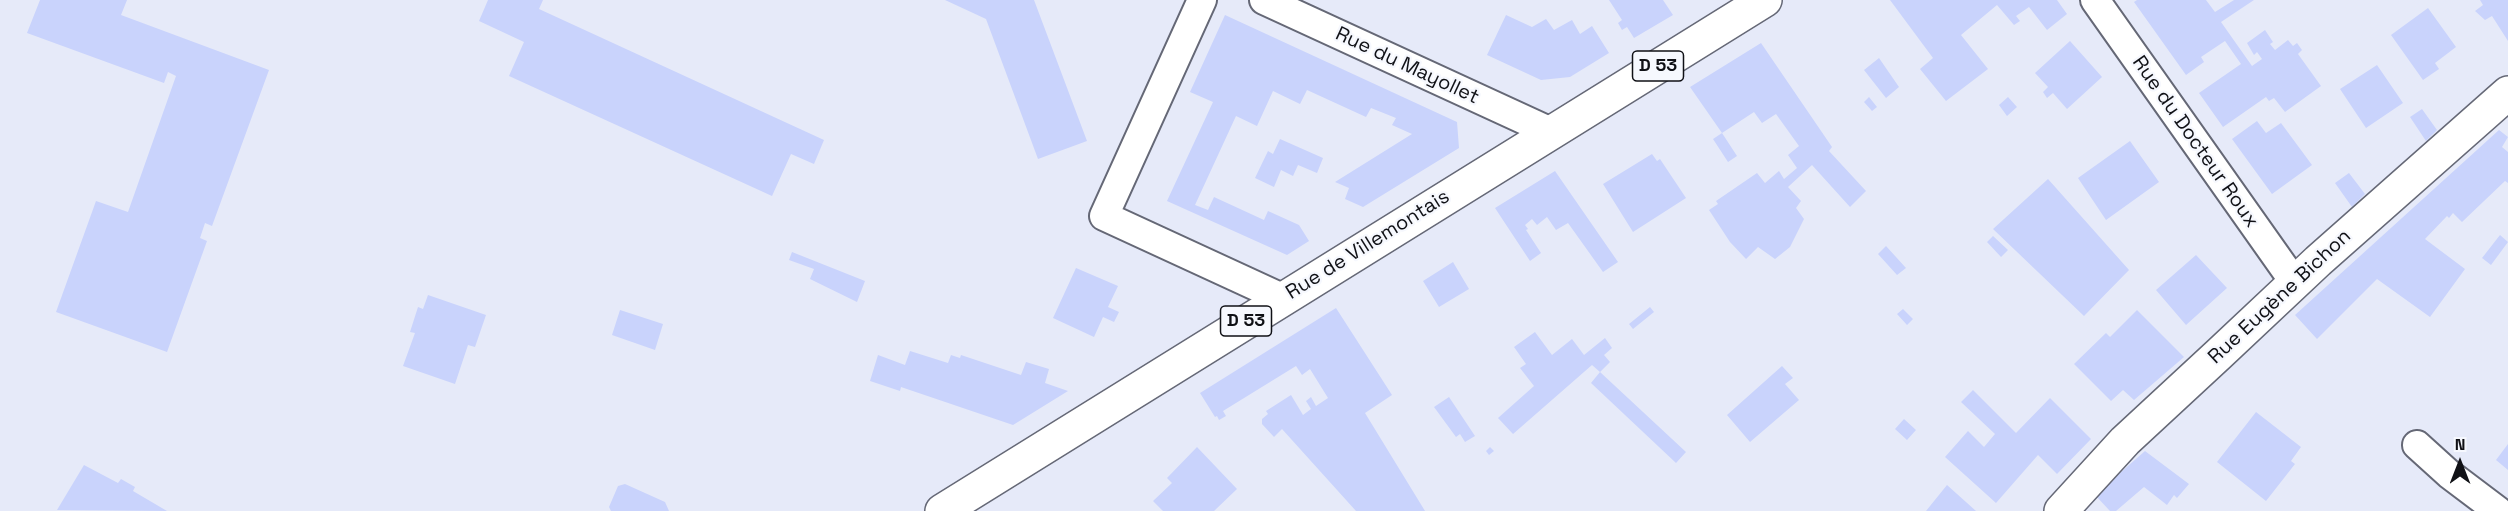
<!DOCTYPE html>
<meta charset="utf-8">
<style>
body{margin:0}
#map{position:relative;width:2508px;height:511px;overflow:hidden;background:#e6eaf9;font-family:"Space Grotesk",sans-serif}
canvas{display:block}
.north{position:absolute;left:2430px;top:433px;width:60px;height:60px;-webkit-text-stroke:4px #f6f8fe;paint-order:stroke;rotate:0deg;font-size:16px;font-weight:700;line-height:24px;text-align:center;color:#101116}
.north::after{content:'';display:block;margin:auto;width:21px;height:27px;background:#101116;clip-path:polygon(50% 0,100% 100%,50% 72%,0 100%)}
</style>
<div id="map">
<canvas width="2508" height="511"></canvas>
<div class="north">N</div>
</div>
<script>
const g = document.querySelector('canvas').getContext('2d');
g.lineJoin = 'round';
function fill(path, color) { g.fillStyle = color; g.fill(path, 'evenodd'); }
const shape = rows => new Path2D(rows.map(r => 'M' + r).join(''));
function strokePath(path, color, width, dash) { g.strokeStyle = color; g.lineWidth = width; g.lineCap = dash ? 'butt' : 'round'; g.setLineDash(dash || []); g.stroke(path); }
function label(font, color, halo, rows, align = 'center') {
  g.font = font + ' "Space Grotesk",sans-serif'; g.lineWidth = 4.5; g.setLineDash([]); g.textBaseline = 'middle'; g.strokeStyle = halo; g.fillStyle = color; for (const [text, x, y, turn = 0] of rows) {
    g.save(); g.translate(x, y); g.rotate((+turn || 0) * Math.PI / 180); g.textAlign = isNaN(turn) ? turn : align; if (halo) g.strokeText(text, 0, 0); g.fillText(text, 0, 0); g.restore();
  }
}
fill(shape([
 [40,0,127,0,121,15,269,70,212,226,205,223,200,238,207,241,167,352,56,312,96,201,128,212,176,76,168,72,164,83,27,33],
 [488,0,543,0,539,9,824,140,814,164,791,154,772,196,509,76,524,42,479,21],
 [945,0,1034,0,1087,141,1038,159,986,19],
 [1609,0,1663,0,1673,15,1634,38,1627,27,1622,30,1618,23,1622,20],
 [1890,0,2057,0,2067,14,2047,30,2029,7,2016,16,2020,21,2014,25,1997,5,1961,35,1988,69,1946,101,1920,69,1933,58],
 [2137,0,2206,0,2215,12,2234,0,2254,0,2221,22,2252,66,2262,59,2257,52,2254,55,2247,43,2265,30,2273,42,2270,44,2275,50,2288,40,2293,46,2297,43,2302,50,2298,54,2321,86,2285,112,2274,98,2269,101,2266,97,2223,127,2199,93,2241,64,2225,41,2201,57,2204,62,2186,75,2134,2],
 [2480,0,2508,0,2508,41,2492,16,2485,20,2475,11,2483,5],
 [2428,8,2456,47,2435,63,2439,69,2423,80,2391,35],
 [1225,15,1457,122,1459,148,1363,207,1345,199,1349,188,1335,182,1412,134,1392,125,1396,118,1371,108,1366,117,1307,90,1300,104,1273,91,1257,126,1236,116,1195,205,1208,210,1214,197,1264,220,1268,211,1299,225,1309,241,1287,255,1167,201,1213,102,1190,92],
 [1506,15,1532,27,1546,19,1554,30,1572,20,1580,34,1592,26,1609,53,1570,77,1541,80,1487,55],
 [2070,41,2102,77,2067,109,2053,93,2047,98,2043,92,2048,87,2035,73],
 [1761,43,1832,147,1829,151,1866,191,1850,207,1812,165,1788,187,1801,201,1796,208,1804,219,1790,247,1775,259,1758,247,1746,259,1730,242,1709,210,1718,204,1716,201,1757,173,1765,183,1779,171,1784,179,1797,168,1788,155,1799,146,1776,114,1762,123,1754,112,1722,133,1690,87],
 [1879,58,1899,87,1886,98,1864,70],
 [2377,65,2403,103,2366,128,2340,89],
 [1869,97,1877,107,1872,111,1864,102],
 [2008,97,2017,107,2007,116,1999,105],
 [2422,109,2437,130,2426,141,2410,117],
 [2257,121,2266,133,2281,123,2312,165,2272,194,2232,139],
 [2499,130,2508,137,2502,147,2508,152,2508,183,2505,181,2462,222,2453,213,2449,218,2447,216,2425,239,2465,269,2430,317,2377,279,2317,339,2295,315],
 [1722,133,1737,156,1728,162,1713,139],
 [1280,139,1323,158,1317,173,1298,165,1293,176,1281,170,1274,187,1255,178,1268,151,1273,154],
 [2130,141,2159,182,2106,220,2078,178],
 [1652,154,1657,161,1660,159,1686,198,1633,232,1603,184],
 [1555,171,1618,262,1603,272,1568,223,1556,230,1547,217,1537,225,1532,219,1525,225,1528,229,1526,230,1541,253,1530,261,1495,208],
 [2349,173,2365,194,2352,207,2335,183],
 [2048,179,2129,270,2084,316,1993,229],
 [2500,235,2508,242,2491,265,2482,258],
 [1993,236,2008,250,2001,257,1987,242],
 [1886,246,1906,268,1897,275,1878,254],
 [792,252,865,281,857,302,810,279,814,269,789,260],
 [2196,255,2227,288,2186,325,2156,290],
 [1453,262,1469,289,1439,307,1423,281],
 [1076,268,1118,286,1108,307,1119,312,1114,322,1103,317,1094,337,1053,318],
 [428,295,486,315,475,347,468,345,455,384,403,366,415,333,410,332,418,307,423,309],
 [1650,307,1654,312,1633,329,1629,324],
 [1336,308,1392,395,1365,413,1425,511,1356,511,1282,429,1274,437,1262,424,1262,419,1268,414,1266,411,1291,395,1303,415,1311,409,1306,401,1311,397,1316,406,1328,398,1310,369,1302,375,1296,366,1223,411,1226,416,1219,420,1217,416,1215,417,1200,393],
 [1903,309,1913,319,1907,325,1897,314],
 [620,310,663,324,655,350,612,335],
 [2137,310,2184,357,2134,400,2123,390,2111,401,2074,364,2106,333,2110,337],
 [1535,332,1552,355,1572,339,1584,355,1605,338,1612,348,1604,355,1610,362,1600,372,1592,365,1513,434,1498,418,1534,386,1520,368,1526,364,1514,347],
 [910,351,948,363,951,355,960,358,961,355,1021,375,1026,362,1049,369,1045,383,1068,391,1013,425,901,387,900,391,870,381,878,355,905,365],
 [1782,366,1793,378,1785,384,1799,400,1750,442,1727,415],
 [1600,372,1686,452,1676,463,1591,383],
 [1973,390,2016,433,2050,398,2091,439,2057,474,2038,455,1996,503,1945,457,1968,431,1984,447,1995,434,1961,402],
 [1449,397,1475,436,1465,442,1460,434,1456,437,1434,407],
 [2256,412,2301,447,2291,461,2295,464,2266,501,2217,462],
 [1904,419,1916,430,1907,440,1895,429],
 [2508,444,2508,470,2496,460],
 [1197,447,1237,489,1214,511,1163,511,1153,501,1172,483,1167,478],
 [1490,447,1494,451,1489,455,1486,451],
 [2145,451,2189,484,2177,498,2174,495,2167,505,2144,487,2116,511,2110,511,2095,495],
 [84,465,118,483,121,479,135,487,133,491,167,511,57,510],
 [625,484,665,502,669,511,611,511,609,507,618,486],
 [1947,485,1976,511,1926,511]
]), '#c9d3fc');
const street = shape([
 [1202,0,1104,216,1282,298],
 [1264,0,1551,132],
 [2095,0,2295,283],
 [2417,445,2449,474,2498,511]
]);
const secondary = shape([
 [2061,511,2125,441,2219,354,2318,261,2508,93]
]);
const primary = shape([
 [942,511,1765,0]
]);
strokePath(street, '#656876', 32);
strokePath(secondary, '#656876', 36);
strokePath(primary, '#656876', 36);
strokePath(street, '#fff', 28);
strokePath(secondary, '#fff', 33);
strokePath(primary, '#fff', 33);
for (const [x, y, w] of [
 [1658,66,51],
 [1246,321,51]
]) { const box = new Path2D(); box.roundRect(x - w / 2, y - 15, w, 30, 4.5); g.fillStyle = '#f6f8fe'; g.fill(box); strokePath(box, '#101116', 1.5); }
label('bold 18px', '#101116', null, [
 ["D 53",1658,66],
 ["D 53",1246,321]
]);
label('20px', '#101116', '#f6f8fe', [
 ["Rue du Mayollet",1407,66,25],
 ["Rue du Docteur Roux",2195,142,55],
 ["Rue de Villemontais",1368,245,-32],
 ["Rue Eugène Bichon",2280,297,-43]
]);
</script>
